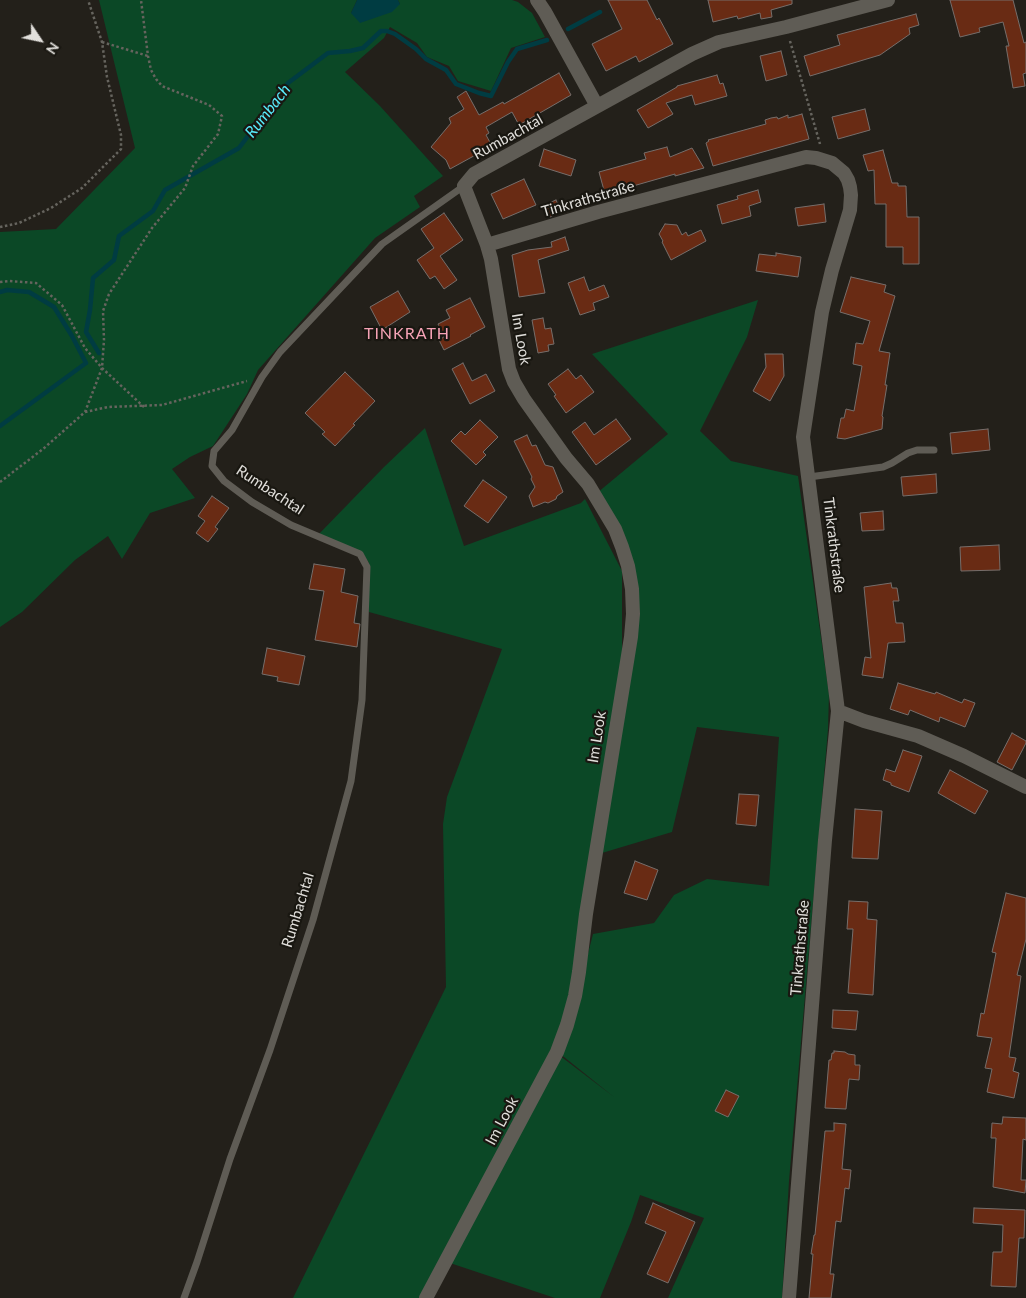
<!DOCTYPE html>
<meta charset="utf-8">
<style>
body{margin:0}
#map{position:relative;width:1026px;height:1298px;overflow:hidden;background:#23201a;font-family:Lato,sans-serif}
canvas{display:block}
.north{position:absolute;left:15px;top:15px;width:50px;height:50px;-webkit-text-stroke:4px #191711;paint-order:stroke;rotate:124deg;font-size:14px;font-weight:700;line-height:20px;text-align:center;color:#e1dfdb}
.north::after{content:'';display:block;margin:auto;width:18px;height:22px;background:#e1dfdb;clip-path:polygon(50% 0,100% 100%,50% 72%,0 100%)}
</style>
<div id="map">
<canvas width="1026" height="1298"></canvas>
<div class="north">N</div>
</div>
<script>
const g = document.querySelector('canvas').getContext('2d');
g.lineJoin = 'round';
function fill(path, color) { g.fillStyle = color; g.fill(path, 'evenodd'); }
const shape = rows => new Path2D(rows.map(r => 'M' + r).join(''));
function strokePath(path, color, width, dash) { g.strokeStyle = color; g.lineWidth = width; g.lineCap = dash ? 'butt' : 'round'; g.setLineDash(dash || []); g.stroke(path); }
function label(font, color, halo, rows, align = 'center') {
  g.font = font + ' Lato,sans-serif'; g.lineWidth = 4.5; g.setLineDash([]); g.textBaseline = 'middle'; g.strokeStyle = halo; g.fillStyle = color; for (const [text, x, y, turn = 0] of rows) {
    g.save(); g.translate(x, y); g.rotate((+turn || 0) * Math.PI / 180); g.textAlign = isNaN(turn) ? turn : align; if (halo) g.strokeText(text, 0, 0); g.fillText(text, 0, 0); g.restore();
  }
}
fill(shape([
 [99,0,357,0,351,13,400,4,398,0,512,0,518,2,532,13,545,37,511,48,491,91,458,81,449,66,427,57,417,43,390,27,384,38,345,72,380,106,443,176,414,196,420,207,375,238,258,370,247,394,213,446,190,457,172,469,195,498,150,513,122,559,108,536,75,560,22,612,0,627,0,232,56,229,135,148],
 [758,300,747,337,700,431,731,461,798,476,829,694,828,729,789,1181,782,1298,668,1298,704,1218,640,1195,631,1222,600,1298,555,1298,444,1261,425,1298,293,1298,446,987,443,824,447,797,502,649,369,612,369,563,362,553,317,536,384,467,425,428,464,546,581,503,585,499,622,571,622,655,573,1000,555,1052,614,1097,559,1053,577,997,593,934,654,923,674,895,707,879,769,886,779,737,697,727,672,832,602,853,636,587,597,493,668,434,592,354]
]), '#0b4826');
fill(shape([
 [357,0,398,0,400,4,392,12,360,23,351,13]
]), '#003c42');
strokePath(shape([
 [568,29,600,12],
 [0,292,7,290,29,292,54,307,72,336,86,363,0,426],
 [99,353,86,332,90,310,93,278,114,260,119,236,153,211,165,190,239,148,288,83,328,53,350,51,363,48,381,31,387,31,395,34,416,49,426,59,446,70,456,84,479,93,491,96,508,62,517,49,547,40]
]), '#003c42', 4.5);
const building = shape([
 [608,0,647,0,657,20,659,18,673,44,639,62,636,56,606,71,592,44,622,29,608,0],
 [708,0,792,0,792,4,771,10,772,17,761,19,760,13,738,19,737,16,713,22,708,0],
 [950,0,1013,0,1024,43,1026,42,1026,73,1023,74,1025,86,1013,88,1006,46,1009,46,1003,22,979,28,980,32,960,37,950,0],
 [916,14,919,25,909,28,910,34,880,55,810,76,804,56,840,45,837,35,916,14],
 [781,51,787,75,766,81,760,56,781,51],
 [559,73,571,95,519,125,512,112,486,127,489,133,486,135,492,146,450,169,446,160,431,147,451,123,449,118,464,109,457,97,466,91,479,115,503,102,504,104,559,73],
 [717,75,720,84,723,83,727,96,695,105,692,95,666,103,673,114,648,128,637,110,677,87,677,86,717,75],
 [865,109,870,130,838,139,832,117,865,109],
 [802,114,809,139,713,166,706,143,709,141,708,140,766,124,765,120,771,118,777,117,778,119,788,115,788,118,802,114],
 [667,147,670,157,692,148,704,168,675,176,675,174,605,194,599,172,646,159,644,153,667,147],
 [544,149,576,160,571,176,539,166,544,149],
 [883,150,892,183,898,183,898,186,906,186,907,217,919,217,919,264,903,264,903,247,886,247,886,204,875,204,874,170,868,171,863,155,883,150],
 [524,179,536,205,503,219,491,194,524,179],
 [758,190,761,202,749,206,751,216,722,224,717,205,738,199,737,196,758,190],
 [556,200,561,211,550,217,544,205,556,200],
 [824,204,826,222,798,226,795,208,824,204],
 [444,213,463,240,440,256,457,280,444,289,435,276,430,279,417,260,434,248,421,229,444,213],
 [665,224,677,225,682,235,686,232,688,236,701,230,706,241,671,260,662,242,663,241,659,234,665,224],
 [565,237,569,250,538,260,545,293,519,297,512,255,528,250,552,247,551,242,565,237],
 [776,253,801,257,798,277,756,271,759,254,776,256,776,253],
 [584,277,589,291,604,285,609,297,593,303,595,310,580,315,568,283,584,277],
 [851,277,886,285,884,292,895,296,879,351,890,353,885,385,887,385,882,416,883,417,882,429,845,439,837,438,841,418,844,418,846,409,854,411,862,366,853,364,856,343,863,344,870,321,840,312,851,277],
 [398,291,410,312,382,330,370,307,398,291],
 [470,298,485,327,470,335,471,336,444,350,439,340,444,337,438,324,450,318,446,310,470,298],
 [543,318,545,329,551,328,554,344,548,345,549,351,538,353,532,320,543,318],
 [765,354,783,354,784,376,770,401,753,391,766,367,765,354],
 [463,363,472,381,486,374,495,391,470,404,452,369,463,363],
 [568,369,576,379,581,375,594,392,566,413,554,396,556,395,548,384,568,369],
 [345,372,375,401,353,424,355,425,335,446,322,434,325,432,305,413,345,372],
 [616,419,631,439,596,465,572,432,585,422,594,435,616,419],
 [480,420,498,437,483,452,486,455,476,465,451,441,461,431,465,435,480,420],
 [988,429,990,450,952,454,950,433,988,429],
 [527,435,532,446,536,445,545,465,553,467,563,492,557,496,556,499,548,503,545,502,533,507,529,496,535,487,531,479,532,477,514,441,527,435],
 [936,474,937,493,903,496,901,477,936,474],
 [483,480,507,497,488,523,464,506,483,480],
 [212,496,229,508,215,527,218,529,208,542,196,533,205,521,198,516,212,496],
 [883,511,884,530,862,531,860,513,883,511],
 [999,545,1000,570,961,571,960,547,999,545],
 [314,564,345,569,341,592,358,596,354,623,360,624,357,647,315,640,324,591,309,589,314,564],
 [891,583,892,588,897,588,899,601,893,601,896,623,903,623,905,642,888,643,883,678,862,675,865,657,871,658,864,587,891,583],
 [267,648,305,656,299,685,277,681,278,677,262,674,267,648],
 [898,683,935,694,936,692,962,703,964,699,975,703,965,727,940,717,939,722,910,710,908,715,890,709,898,683],
 [1012,733,1026,741,1026,743,1012,770,997,762,1012,733],
 [903,750,922,756,909,792,891,785,891,783,883,780,886,769,895,772,903,750],
 [950,770,988,791,975,814,938,793,950,770],
 [739,794,759,795,756,826,736,824,739,794],
 [855,809,882,811,878,859,852,858,855,809],
 [635,861,658,870,647,900,624,893,635,861],
 [1006,893,1026,898,1026,939,1017,975,1021,976,1009,1057,1016,1058,1013,1071,1019,1073,1014,1098,987,1092,992,1069,985,1068,992,1038,977,1036,981,1013,984,1014,996,953,992,952,1006,893],
 [849,901,868,902,867,919,877,920,873,995,848,993,853,929,847,929,849,901],
 [833,1010,858,1011,856,1030,832,1028,833,1010],
 [834,1051,845,1052,848,1054,855,1055,855,1065,860,1065,859,1080,849,1079,846,1109,825,1108,829,1060,831,1060,832,1053,834,1053,834,1051],
 [726,1090,739,1096,728,1117,715,1111,726,1090],
 [1003,1117,1026,1118,1026,1140,1023,1139,1021,1180,1026,1180,1025,1193,993,1187,996,1138,991,1138,992,1123,1002,1124,1003,1117],
 [834,1123,846,1124,842,1169,851,1170,849,1189,845,1188,841,1222,836,1221,830,1274,834,1274,831,1298,809,1298,813,1254,811,1254,814,1235,815,1235,825,1131,834,1131,834,1123],
 [653,1203,695,1222,668,1283,647,1274,666,1232,645,1223,653,1203],
 [974,1208,1025,1210,1024,1238,1019,1238,1016,1287,991,1286,993,1252,1002,1252,1003,1225,973,1223,974,1208]
]);
fill(building, '#692b14');
strokePath(building, '#766e6b', 1);
strokePath(shape([
 [790,41,820,144],
 [102,42,148,56],
 [0,227,19,223,51,208,82,188,121,149,121,135,107,77,102,42,88,0],
 [0,282,9,281,36,283,62,305,85,348,102,368,144,407],
 [85,412,108,407,162,405,247,381],
 [0,482,43,449,85,412,102,368,104,340,103,311,109,294,152,228,185,188,193,166,218,134,222,116,209,105,162,86,156,79,151,70,148,56,141,0]
]), '#66645e', 2.5, [2.5, 2.5]);
strokePath(shape([
 [809,477,883,467,892,463,908,453,917,450,934,450],
 [184,1298,197,1262,230,1159,270,1050,313,920,351,781,362,700,367,567,360,554,291,525,252,502,224,481,212,466,214,451,232,430,262,377,280,352,382,244,464,186]
]), '#5f5c55', 7);
strokePath(shape([
 [537,0,545,12,597,106],
 [487,245,598,212,806,157,816,158,832,163,844,173,848,180,850,187,851,195,850,210,832,270,822,312,803,437,838,711,825,840,789,1298],
 [838,711,864,721,918,736,964,756,1026,787],
 [426,1298,557,1052,567,1025,575,996,579,972,586,914,631,637,633,614,632,589,628,566,622,547,615,529,588,484,566,458,524,399,514,382,509,369,491,259,487,245,464,186,474,174,692,54,719,42,786,27,888,0]
]), '#5f5c55', 14);
label('15px', '#e1dfdb', '#191711', [
 ["Rumbachtal",508,137,-29],
 ["Tinkrathstraße",588,199,-16],
 ["Im Look",521,339,80],
 ["Rumbachtal",270,490,33],
 ["Tinkrathstraße",834,545,83],
 ["Im Look",597,737,-81],
 ["Rumbachtal",298,910,-73],
 ["Tinkrathstraße",800,948,-85],
 ["Im Look",502,1121,-62]
]);
label('italic 16px', '#58ebfb', '#191711', [
 ["Rumbach",268,111,-52]
]);
g.letterSpacing = '1px';
label('16px', '#f6a3b6', '#191711', [
 ["TINKRATH",407,334]
]);
g.letterSpacing = '0px';
</script>
